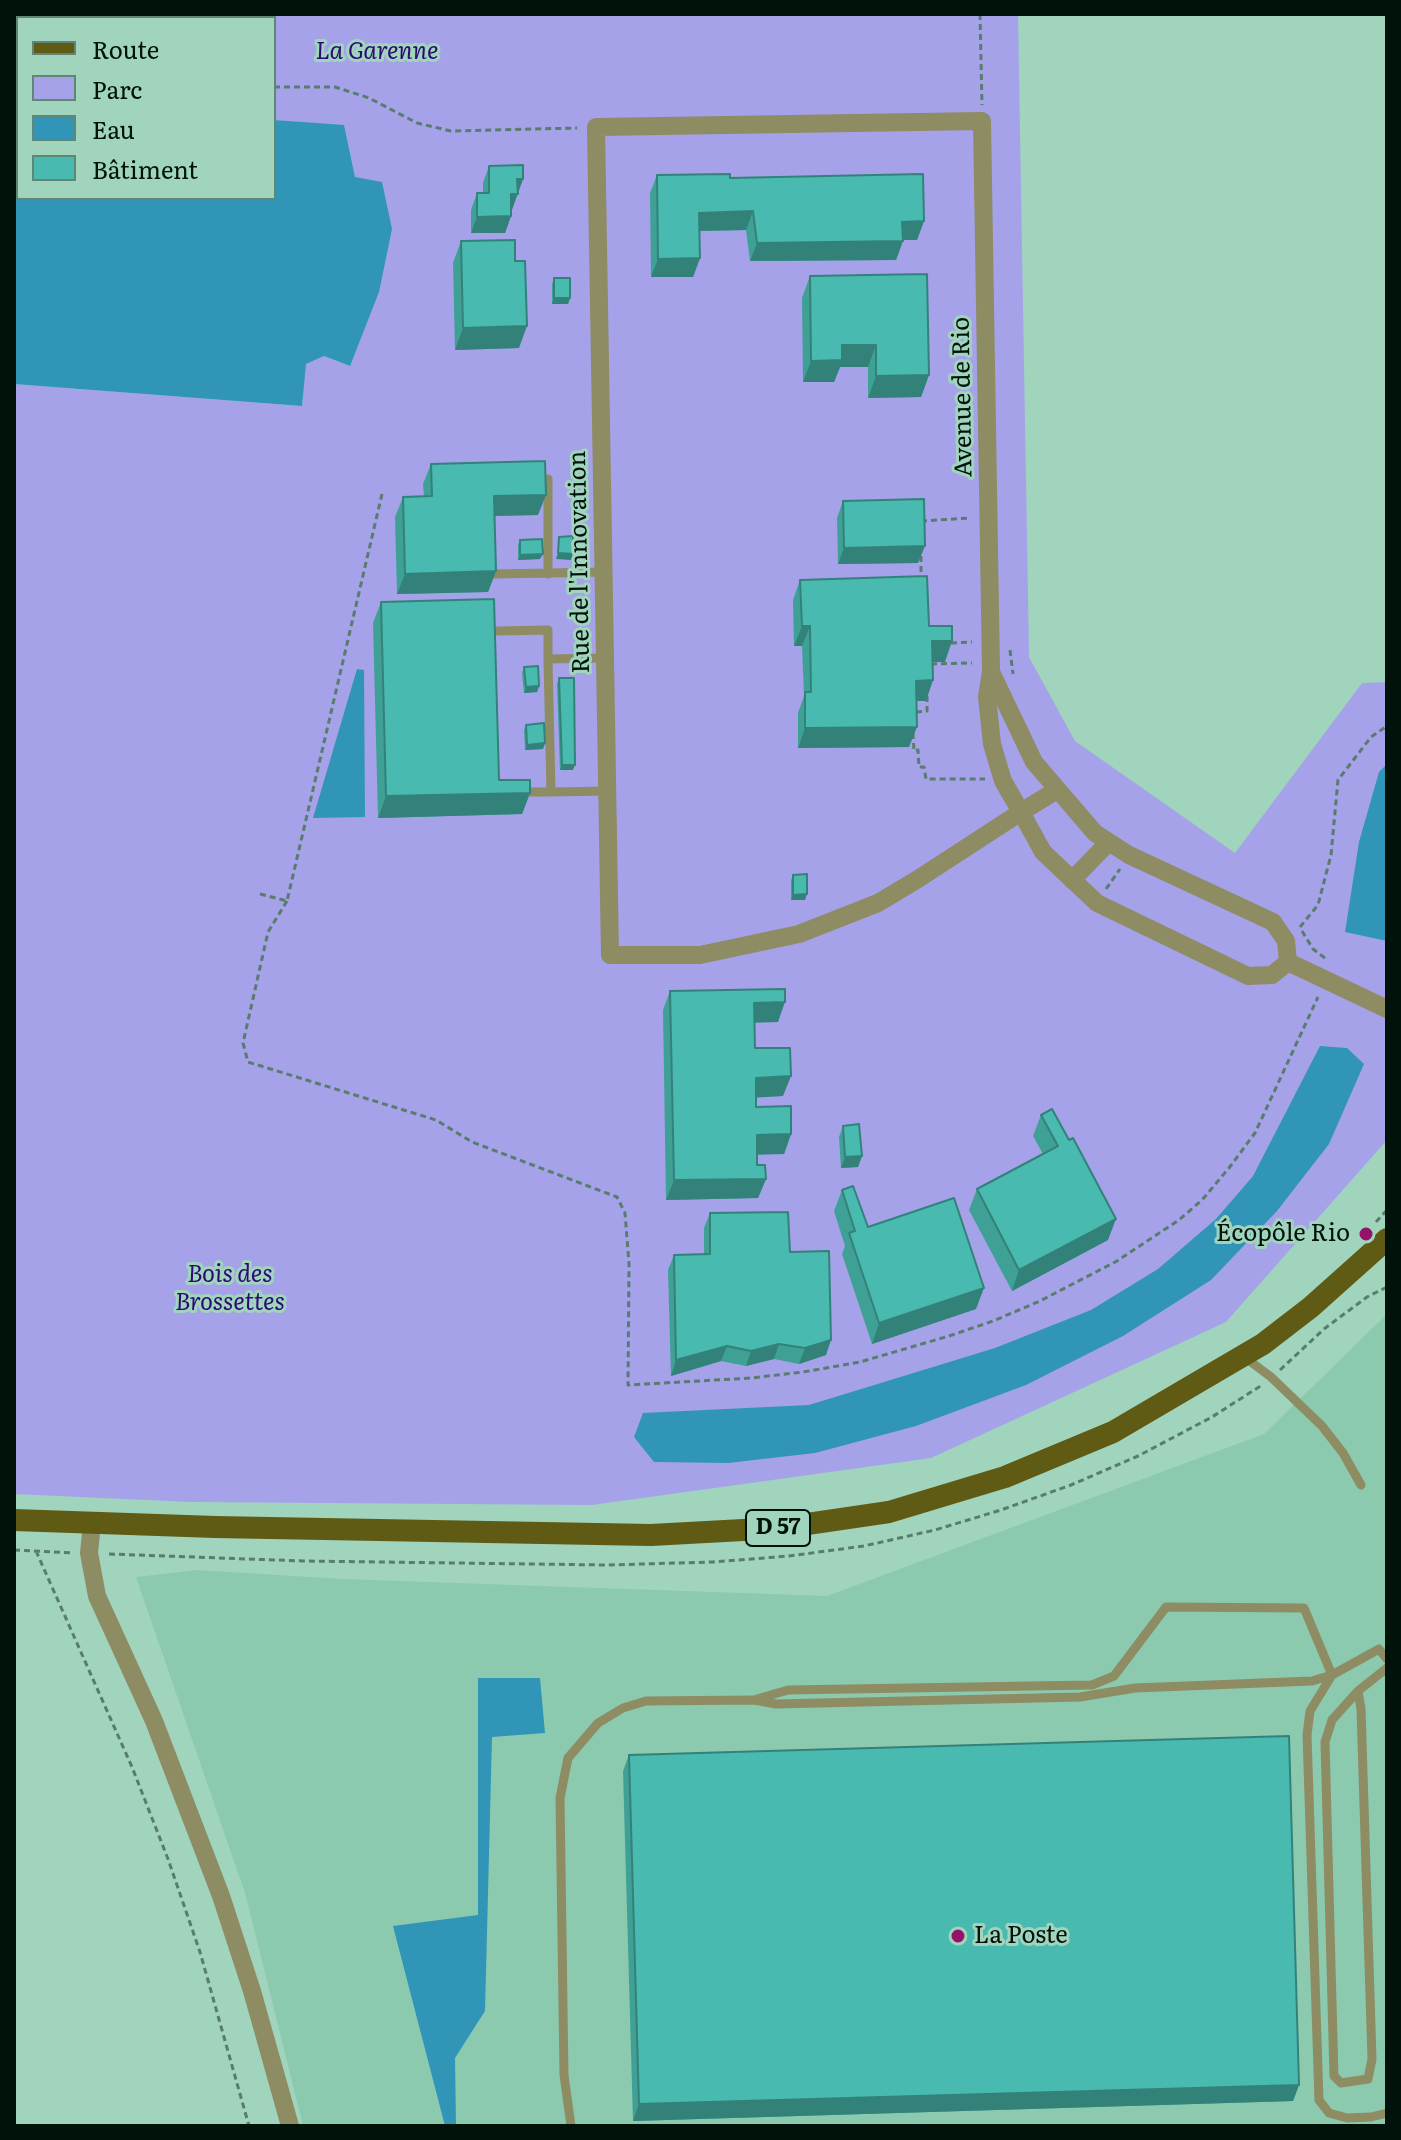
<!DOCTYPE html>
<meta charset="utf-8">
<style>
body{margin:0}
#map{position:relative;width:1401px;height:2140px;overflow:hidden;background:#a0d4bd;font-family:Literata,serif}
canvas{display:block}
.frame{position:absolute;inset:0;border:16px solid #01120b;pointer-events:none}
.legend{position:absolute;left:16px;top:16px;width:260px;height:184px;box-sizing:border-box;background:#a0d4bd;border:2px solid #608676;margin:0;padding:10px 14px;list-style:none;font-size:24px;color:#01120b}
.legend li{display:flex;align-items:center;gap:16px;height:40px}
.legend b{width:40px;border:2px solid #608676}
</style>
<div id="map">
<canvas width="1401" height="2140"></canvas>
<div class="frame"></div>
<ul class="legend">
<li><b style="height:10px;background:#5f5a14"></b>Route</li>
<li><b style="height:22px;background:#a5a2ea"></b>Parc</li>
<li><b style="height:22px;background:#3195b8"></b>Eau</li>
<li><b style="height:22px;background:#49baaf"></b>Bâtiment</li>
</ul>
</div>
<script>
const g = document.querySelector('canvas').getContext('2d');
g.lineJoin = 'round';
function fill(path, color) { g.fillStyle = color; g.fill(path, 'evenodd'); }
const shape = rows => new Path2D(rows.map(r => 'M' + r).join(''));
function strokePath(path, color, width, dash) { g.strokeStyle = color; g.lineWidth = width; g.lineCap = dash ? 'butt' : 'round'; g.setLineDash(dash || []); g.stroke(path); }
function label(font, color, halo, rows, align = 'center') {
  g.font = font + ' Literata,serif'; g.lineWidth = 6; g.setLineDash([]); g.textBaseline = 'middle'; g.strokeStyle = halo; g.fillStyle = color; for (const [text, x, y, turn = 0] of rows) {
    g.save(); g.translate(x, y); g.rotate((+turn || 0) * Math.PI / 180); g.textAlign = isNaN(turn) ? turn : align; if (halo) g.strokeText(text, 0, 0); g.fillText(text, 0, 0); g.restore();
  }
}
fill(shape([
 [1387,1314,1387,2126,303,2126,246,1896,136,1577,197,1570,343,1579,827,1596,1264,1434]
]), '#8ccaaf');
fill(shape([
 [14,14,1018,14,1029,657,1075,741,1235,853,1362,683,1387,682,1387,1140,1226,1322,931,1458,592,1505,191,1502,14,1494,14,384,302,406,305,364,324,356,349,366,355,177,344,126,274,120,274,18,18,18,18,72,14,74]
]), '#a5a2ea');
fill(shape([
 [18,72,18,198,274,198,274,120,344,125,355,177,382,182,392,229,379,292,350,366,324,356,306,364,302,406,14,384,14,74],
 [357,669,364,670,365,817,313,818],
 [1387,764,1387,941,1345,932,1359,842,1379,772],
 [1320,1046,1347,1048,1364,1064,1329,1144,1277,1211,1211,1280,1123,1336,1026,1385,916,1426,815,1453,728,1463,654,1462,634,1437,643,1413,809,1405,995,1348,1091,1310,1158,1269,1216,1219,1253,1176],
 [478,1678,540,1678,545,1733,492,1737,485,2011,455,2058,456,2126,445,2126,393,1926,478,1915]
]), '#3195b8');
strokePath(shape([
 [980,14,982,105],
 [14,25,18,26],
 [274,87,335,87,369,98,417,123,451,131,577,128],
 [921,521,970,518],
 [921,556,921,580],
 [951,643,972,642],
 [1010,650,1013,674],
 [931,664,972,663],
 [916,712,927,711,927,694],
 [913,733,914,751,918,750,919,767,924,767,926,779,985,779],
 [1106,889,1120,869],
 [260,894,287,901,382,494],
 [287,901,268,932,243,1043,248,1062,436,1120,472,1142,617,1197,625,1213,629,1264,628,1385,751,1378,803,1372,860,1362,949,1336,993,1321,1040,1301,1117,1261,1179,1220,1202,1200,1229,1168,1255,1133,1318,997],
 [1300,927,1318,905,1331,855,1338,780,1371,737,1387,726],
 [1302,931,1313,949,1325,958],
 [1376,1222,1387,1210],
 [1280,1370,1324,1329,1367,1297,1387,1287],
 [14,1550,73,1553],
 [36,1551,132,1767,168,1859,200,1952,249,2126],
 [109,1554,304,1561,607,1565,713,1562,789,1556,864,1546,935,1530,1001,1510,1071,1485,1138,1456,1212,1417,1262,1385]
]), '#587c6d', 3, [6, 4]);
strokePath(shape([
 [548,479,548,574],
 [494,574,604,572],
 [498,631,548,630,548,659],
 [605,658,548,659,551,792,608,791],
 [518,792,551,792],
 [1243,1356,1271,1377,1322,1426,1343,1453,1361,1485],
 [1358,1691,1361,1709,1372,2059,1368,2079,1341,2083,1334,2076,1325,1742,1332,1720,1358,1691,1387,1668],
 [757,1699,788,1690,1092,1685,1114,1676,1166,1607,1304,1608,1332,1675,1310,1711,1307,1735,1319,2100,1329,2113,1347,2118,1371,2117,1387,2113],
 [571,2126,564,2075,560,1798,568,1758,598,1723,623,1708,646,1701,754,1700,776,1704,1080,1697,1135,1688,1312,1681,1332,1675,1379,1649,1387,1659]
]), '#8e8c63', 9);
strokePath(shape([
 [991,672,1034,762,1095,833,1129,855,1273,922,1286,941,1288,962],
 [1057,790,1021,812,918,879,878,903,799,934,700,955,610,955,596,127,982,121,991,672,987,697,992,744,1003,781,1021,812,1043,852,1097,903,1248,976,1272,975,1288,962],
 [1072,880,1109,842],
 [1288,962,1387,1009],
 [92,1523,89,1553,97,1596,154,1721,221,1896,252,1991,290,2126]
]), '#8e8c63', 18);
strokePath(shape([
 [14,1520,215,1527,651,1535,780,1528,889,1512,1005,1477,1113,1432,1263,1344,1311,1307,1387,1239]
]), '#5f5a14', 22);
fill(shape([
 [489,166,523,179,511,210,511,216,505,233,471,233,471,210,477,193,483,193,483,183],
 [657,175,730,178,924,221,917,240,903,240,896,260,750,261,746,230,699,231,700,258,693,277,651,277,650,193],
 [461,241,519,348,455,350,453,263],
 [810,276,929,375,921,397,868,398,868,367,840,367,834,382,803,382,802,298],
 [554,278,570,298,568,304,552,304,552,284],
 [431,464,538,515,494,516,496,571,488,592,397,594,395,517,403,497,424,496,423,484],
 [843,501,918,563,838,564,837,518],
 [520,540,540,559,518,560,518,545],
 [800,580,929,626,945,662,933,662,926,701,917,701,909,747,798,748,798,713,804,696,802,646,794,646,793,600],
 [381,602,499,780,530,793,522,814,378,818,373,623],
 [524,667,539,686,537,692,524,693,522,673],
 [559,678,573,770,560,770,557,684],
 [526,725,545,743,543,749,525,750,524,730],
 [793,875,805,900,791,900,791,880],
 [670,991,778,1022,755,1022,755,1048,783,1096,756,1097,756,1107,791,1134,784,1154,757,1154,757,1165,766,1179,758,1198,666,1200,663,1010],
 [1041,1115,1108,1240,1012,1291,969,1210,977,1189,1043,1154,1033,1136],
 [843,1126,862,1156,858,1167,841,1168,839,1137],
 [842,1190,868,1227,976,1309,872,1344,842,1254,845,1246,834,1211],
 [710,1213,790,1252,826,1355,799,1364,774,1359,746,1366,721,1361,671,1376,668,1270,674,1255,704,1254,704,1228],
 [629,1755,1299,2085,1293,2101,633,2121,623,1771]
]), '#3fa096');
fill(shape([
 [517,179,523,179,512,210,505,210],
 [753,211,746,230,693,231,699,213],
 [511,216,505,233,471,233,477,217],
 [924,221,917,240,896,240,902,222],
 [903,241,896,260,750,261,757,243],
 [700,258,693,277,651,277,658,259],
 [554,298,570,298,568,304,552,304],
 [527,326,519,348,455,350,463,328],
 [842,345,876,345,868,367,840,367,834,382,803,382,811,361],
 [929,375,921,397,868,398,876,376],
 [546,495,538,515,486,516,494,496],
 [925,546,918,563,838,564,844,548],
 [558,553,573,554,571,560,556,559],
 [543,554,540,559,518,560,520,555],
 [496,571,488,592,397,594,405,574],
 [802,626,810,626,802,646,794,646],
 [932,641,952,641,945,662,925,662],
 [933,680,926,701,909,701,916,681],
 [539,686,537,692,524,693,526,687],
 [917,727,909,747,798,748,805,728],
 [545,743,543,749,525,750,527,745],
 [562,765,575,765,573,770,560,770],
 [530,793,522,814,378,818,386,796],
 [807,894,805,900,791,900,793,895],
 [785,1002,778,1022,747,1023,754,1003],
 [791,1076,783,1096,749,1098,756,1078],
 [791,1134,784,1154,750,1155,757,1135],
 [862,1156,858,1167,841,1168,845,1157],
 [766,1179,758,1198,666,1200,674,1180],
 [1116,1219,1108,1240,1012,1291,1019,1270],
 [984,1288,976,1309,872,1344,879,1323],
 [831,1340,826,1355,799,1364,805,1348],
 [779,1344,774,1359,746,1366,751,1351],
 [727,1346,721,1361,671,1376,676,1360],
 [1299,2085,1293,2101,633,2121,639,2104]
]), '#33827a');
const building = shape([
 [523,165,523,179,517,179,518,194,511,194,511,216,477,217,477,193,489,193,489,166,523,165],
 [730,174,730,178,923,174,924,221,902,222,903,241,757,243,753,211,699,213,700,258,658,259,657,175,730,174],
 [515,240,515,261,525,261,527,326,463,328,461,241,515,240],
 [927,274,929,375,876,376,876,345,842,345,842,360,811,361,810,276,927,274],
 [554,278,570,278,570,298,554,298,554,278],
 [545,461,546,495,494,496,496,571,405,574,403,497,432,496,431,464,545,461],
 [924,499,925,546,844,548,843,501,924,499],
 [573,536,573,554,558,553,559,537,573,536],
 [542,539,543,554,520,555,520,540,542,539],
 [927,576,929,626,952,626,952,641,932,641,933,680,916,681,917,727,805,728,805,692,811,692,810,626,802,626,800,580,927,576],
 [494,599,499,780,530,780,530,793,386,796,381,602,494,599],
 [538,666,539,686,526,687,524,667,538,666],
 [559,678,574,678,575,765,562,765,559,678],
 [544,723,545,743,527,745,526,725,544,723],
 [807,874,807,894,793,895,793,875,807,874],
 [785,989,785,1002,754,1003,755,1048,790,1048,791,1076,756,1078,756,1107,791,1106,791,1134,757,1135,757,1165,765,1165,766,1179,674,1180,670,991,785,989],
 [1052,1109,1069,1140,1073,1138,1116,1219,1019,1270,977,1189,1058,1146,1041,1115,1052,1109],
 [859,1124,862,1156,845,1157,843,1126,859,1124],
 [853,1186,868,1227,954,1198,984,1288,879,1323,849,1233,855,1231,842,1190,853,1186],
 [788,1212,790,1252,829,1251,831,1340,805,1348,779,1344,751,1351,727,1346,676,1360,674,1255,710,1254,710,1213,788,1212],
 [1289,1736,1299,2085,639,2104,629,1755,1289,1736]
]);
fill(building, '#49baaf');
strokePath(building, '#33827a', 2);
for (const [x, y, r, color] of [
 [1366,1234,8,"#94126b"],
 [958,1936,8,"#94126b"]
]) { const dot = new Path2D(); dot.arc(x, y, r, 0, 2 * Math.PI); g.fillStyle = color; g.fill(dot); strokePath(dot, '#a0d4bd', 3); }
for (const [x, y, w] of [
 [778,1528,64]
]) { const box = new Path2D(); box.roundRect(x - w / 2, y - 18, w, 36, 6); g.fillStyle = '#a0d4bd'; g.fill(box); strokePath(box, '#01120b', 2); }
label('bold 22px', '#01120b', null, [
 ["D 57",778,1528]
]);
label('italic 24px', '#2c0975', '#a0d4bd', [
 ["La Garenne",377,52],
 ["Bois des",230,1275],
 ["Brossettes",230,1303]
]);
label('24px', '#01120b', '#a0d4bd', [
 ["Avenue de Rio",963,397,-91],
 ["Rue de l'Innovation",580,562,-91]
]);
label('24px', '#01120b', '#a0d4bd', [
 ["Écopôle Rio",1350,1234],
 ["La Poste",974,1936,"left"]
], 'right');
</script>
